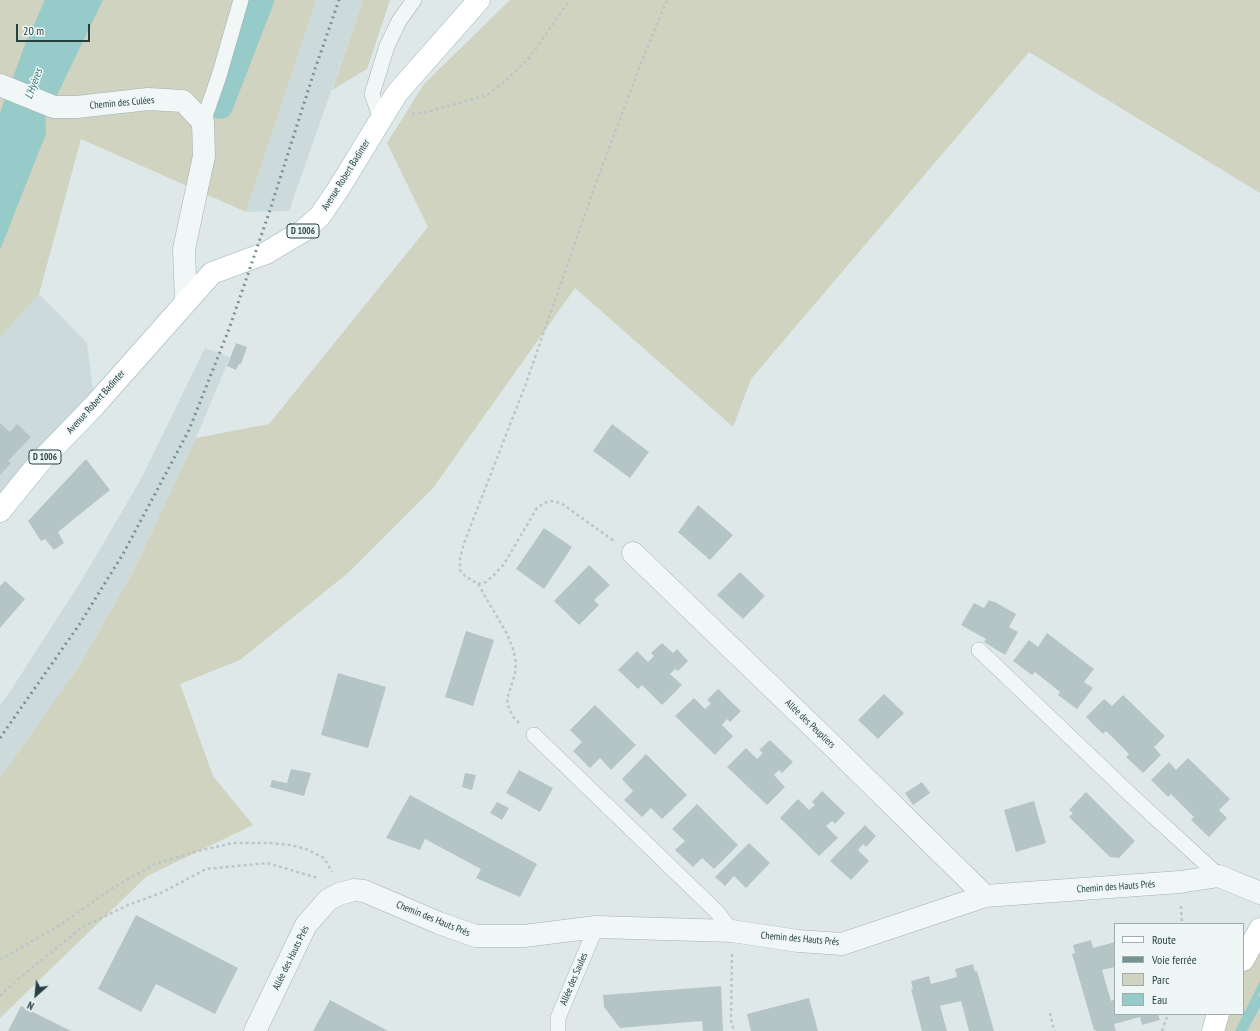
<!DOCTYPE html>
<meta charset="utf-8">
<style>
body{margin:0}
#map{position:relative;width:1260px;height:1031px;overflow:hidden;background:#dee8e9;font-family:"PT Sans Narrow",sans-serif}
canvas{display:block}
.legend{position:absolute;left:1114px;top:923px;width:130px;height:92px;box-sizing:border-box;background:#eef6f6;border:1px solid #9eadae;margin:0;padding:5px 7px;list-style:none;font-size:12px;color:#263f41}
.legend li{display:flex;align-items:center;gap:8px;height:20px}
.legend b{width:20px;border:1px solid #9eadae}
.north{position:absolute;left:16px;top:975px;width:40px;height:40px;-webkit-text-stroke:3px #eef6f6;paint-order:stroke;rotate:207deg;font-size:11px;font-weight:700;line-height:16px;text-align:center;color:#263f41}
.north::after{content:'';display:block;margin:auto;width:14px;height:18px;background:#263f41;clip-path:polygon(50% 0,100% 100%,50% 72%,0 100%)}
.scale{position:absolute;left:16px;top:24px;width:74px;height:18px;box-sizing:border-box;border:2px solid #263f41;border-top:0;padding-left:5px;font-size:12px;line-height:14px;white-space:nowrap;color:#263f41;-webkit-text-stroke:3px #eef6f6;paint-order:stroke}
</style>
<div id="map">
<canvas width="1260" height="1031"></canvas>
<ul class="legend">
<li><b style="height:5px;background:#fff"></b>Route</li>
<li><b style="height:5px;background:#779293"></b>Voie ferrée</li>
<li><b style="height:11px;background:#cfd3bf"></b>Parc</li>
<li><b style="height:11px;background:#97cbc9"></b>Eau</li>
</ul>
<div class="north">N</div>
<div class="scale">20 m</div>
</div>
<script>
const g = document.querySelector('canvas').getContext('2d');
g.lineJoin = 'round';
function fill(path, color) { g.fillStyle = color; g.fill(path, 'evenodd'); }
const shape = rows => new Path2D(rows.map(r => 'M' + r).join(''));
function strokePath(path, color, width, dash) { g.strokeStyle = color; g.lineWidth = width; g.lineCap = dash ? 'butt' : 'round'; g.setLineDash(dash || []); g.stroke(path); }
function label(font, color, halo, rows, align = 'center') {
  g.font = font + ' "PT Sans Narrow",sans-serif'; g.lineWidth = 3; g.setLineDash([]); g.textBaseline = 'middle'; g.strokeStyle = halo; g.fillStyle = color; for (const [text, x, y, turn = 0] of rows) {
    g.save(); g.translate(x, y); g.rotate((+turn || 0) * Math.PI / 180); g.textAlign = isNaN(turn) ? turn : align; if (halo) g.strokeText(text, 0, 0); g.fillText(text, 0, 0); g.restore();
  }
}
fill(shape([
 [316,0,363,0,289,211,246,212],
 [39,294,87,343,94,399,0,499,0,338],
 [205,348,230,357,196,438,134,570,79,666,0,778,0,705,11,690,83,578,141,479]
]), '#ccdadb');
fill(shape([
 [0,0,316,0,246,212,81,139,39,294,0,338],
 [363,0,390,0,367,69,332,90],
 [510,0,1260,0,1260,193,1029,52,751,379,733,427,575,288,433,488,348,573,240,660,180,684,213,776,253,825,147,876,0,1018,0,778,79,666,134,570,196,438,269,424,428,227,387,143,424,84],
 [1260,947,1260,1031,1217,1031,1224,1014,1243,1014,1243,972]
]), '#cfd3bf');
fill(shape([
 [69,0,103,0,56,97,45,109,46,134,0,250,0,169,20,122,46,51],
 [1260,981,1260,992,1241,1031,1235,1031]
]), '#97cbc9');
strokePath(shape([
 [1243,1031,1260,1000]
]), '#97cbc9', 7);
strokePath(shape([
 [220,106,261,0]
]), '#97cbc9', 26);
strokePath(shape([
 [0,169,20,122,46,51,69,0]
]), '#97cbc9', 44);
fill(shape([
 [236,343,247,347,241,364,239,364,236,370,227,366],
 [0,423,10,432,17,424,31,437,8,461,11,463,0,475],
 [612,424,649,452,630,478,593,451],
 [86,459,110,490,58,532,64,543,54,550,45,539,41,541,28,521],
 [698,505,733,535,710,560,678,532],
 [544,528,572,547,544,589,516,569],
 [589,565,610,585,594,600,599,605,579,625,554,601],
 [740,572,765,596,743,619,717,595],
 [5,581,25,599,0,628,0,586],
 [989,600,993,602,993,601,1016,614,1009,627,1018,632,1005,655,984,642,986,639,961,625,974,603,984,608],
 [466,631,494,640,473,706,445,697],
 [1047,633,1094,669,1084,682,1093,688,1077,709,1058,695,1060,692,1035,672,1032,675,1013,661,1029,640,1038,647],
 [662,643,673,653,677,649,688,661,678,671,675,669,670,674,682,685,662,705,642,685,638,689,618,670,637,651,648,662,654,656,651,653],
 [338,673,386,687,368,748,321,735],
 [718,689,741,711,730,722,727,719,722,725,733,736,715,755,675,716,694,698,705,709,711,703,707,700],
 [884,694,904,713,878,739,858,720],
 [1123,695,1165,736,1154,747,1161,755,1143,773,1126,757,1129,754,1106,731,1103,734,1086,717,1104,699,1112,706],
 [595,705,636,745,611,770,600,758,590,768,573,751,582,742,570,730],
 [770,740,793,762,782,773,779,770,774,775,785,787,767,805,727,767,746,748,757,759,763,753,759,750],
 [646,754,687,795,662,819,651,808,642,817,624,800,633,791,622,779],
 [1188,758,1230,799,1219,810,1227,818,1209,837,1191,820,1194,817,1171,794,1168,797,1151,780,1169,762,1176,770],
 [291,769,311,773,304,796,270,787,272,780,287,783],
 [519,770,553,788,540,812,506,793],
 [465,773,476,775,472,790,462,787],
 [922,782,930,793,913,805,905,793],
 [822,791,845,813,835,824,832,821,826,826,838,838,819,856,780,818,798,799,809,810,815,805,812,802],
 [1086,792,1135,841,1119,858,1110,857,1069,817,1073,813,1069,810],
 [410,795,537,864,520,897,476,878,481,869,425,839,420,850,386,838],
 [1034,801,1046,843,1016,852,1004,810],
 [497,802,509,808,502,820,490,813],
 [697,804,738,845,714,869,702,858,693,867,675,850,685,841,672,829],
 [865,825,876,836,866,847,863,844,858,850,869,861,851,880,830,861],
 [749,843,770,863,746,888,734,876,725,886,715,877],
 [136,915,238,968,215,1014,156,984,141,1012,98,989],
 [1091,940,1093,948,1115,942,1115,967,1102,970,1111,1001,1115,999,1115,1014,1158,1014,1160,1020,1142,1025,1140,1017,1114,1024,1116,1031,1096,1031,1096,1030,1094,1030,1072,954,1075,953,1073,945],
 [973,964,975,972,977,971,994,1031,969,1031,961,1001,940,1006,947,1031,922,1031,911,989,913,989,911,981,929,976,931,984,957,977,955,969],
 [721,986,723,1031,703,1031,702,1021,620,1028,604,1007,603,995],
 [809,998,818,1031,751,1031,747,1014],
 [330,1000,388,1031,313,1031],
 [21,1006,71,1031,8,1031]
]), '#b5c5c6');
const lane = shape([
 [381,119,372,94,387,46,399,21,414,0],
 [203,122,219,76,241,0],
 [979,650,1135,799,1219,876],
 [534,735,717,912,732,931],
 [558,1031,558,1018,596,927]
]);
const street = shape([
 [0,85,54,107,77,107,148,99,183,101,203,122,204,156,184,249,186,301],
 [633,553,840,753,985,896],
 [255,1031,306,925,328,900,339,894,354,890,364,891,439,923,476,936,524,936,596,927,732,931,798,941,842,944,985,896,1180,882,1219,876,1260,893]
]);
const secondary = shape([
 [1243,960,1260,929],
 [1213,1031,1218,1014]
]);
const primary = shape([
 [0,511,39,463,94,406,212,273,266,253,303,231,320,216,339,188,397,93,479,0]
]);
strokePath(lane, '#a3b2b3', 16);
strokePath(street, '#a3b2b3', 23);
strokePath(secondary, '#a3b2b3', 23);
strokePath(primary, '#9db4b5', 23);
strokePath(shape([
 [412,114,427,112,487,95,504,82,530,57,564,8,570,0],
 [478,584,486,582,495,574,504,564,537,508,544,503,550,501,561,503,614,541],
 [519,723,514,718,509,709,507,699,515,674,516,662,513,649,507,634,478,584,465,576,460,570,460,559,464,543,525,386,596,183,643,58,667,0],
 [1181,906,1182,924],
 [732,954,731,1021,734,1031],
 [0,960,63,923,114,887,155,864,198,851,233,843,269,843,290,845,306,849,324,858,332,872],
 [0,996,17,980,81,928,128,905,161,893,206,869,267,863,318,878],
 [1050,1013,1054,1031],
 [1162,1031,1168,1014]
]), '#bcc6c8', 2.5, [3, 3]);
strokePath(lane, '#f1f6f7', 15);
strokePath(street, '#f1f6f7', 22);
strokePath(secondary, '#fff', 22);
strokePath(primary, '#fff', 22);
strokePath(shape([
 [0,738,79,625,123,554,189,430,229,329,269,213,314,72,339,0]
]), '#779293', 3, [2, 4]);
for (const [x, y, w] of [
 [303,231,32],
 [45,457,32]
]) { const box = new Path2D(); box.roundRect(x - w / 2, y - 7, w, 14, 3); g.fillStyle = '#eef6f6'; g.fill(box); strokePath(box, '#263f41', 1); }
label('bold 9px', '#263f41', null, [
 ["D 1006",303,231],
 ["D 1006",45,457]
]);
label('10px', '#263f41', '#eef6f6', [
 ["Chemin des Culées",122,103,-5],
 ["Avenue Robert Badinter",346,175,-58],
 ["Avenue Robert Badinter",96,402,-48],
 ["Allée des Peupliers",810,724,44],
 ["Chemin des Hauts Prés",1116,887,-4],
 ["Chemin des Hauts Prés",433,919,22],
 ["Chemin des Hauts Prés",800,939,5],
 ["Allée des Hauts Prés",291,958,-64],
 ["Allée des Saules",574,979,-67]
]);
label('italic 11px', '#2e7776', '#eef6f6', [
 ["L'Hyères",34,84,-70]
]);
</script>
